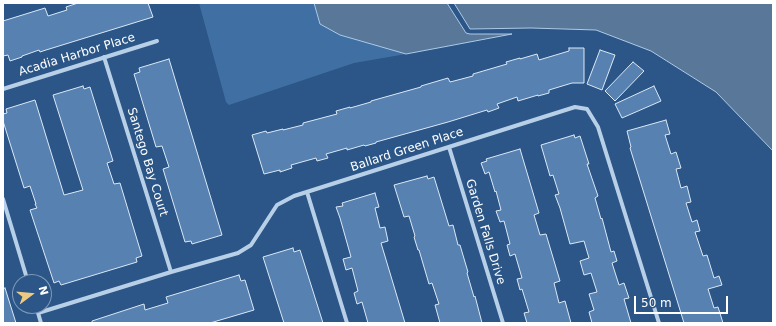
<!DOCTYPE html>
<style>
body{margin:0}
#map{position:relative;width:776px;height:326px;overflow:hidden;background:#2b5687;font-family:"DejaVu Sans",sans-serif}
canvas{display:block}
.frame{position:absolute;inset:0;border:4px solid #fff;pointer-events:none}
.north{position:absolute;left:12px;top:274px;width:40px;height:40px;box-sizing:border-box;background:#2b5687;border:1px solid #809ab7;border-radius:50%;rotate:74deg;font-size:11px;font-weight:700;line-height:16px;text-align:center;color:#fff}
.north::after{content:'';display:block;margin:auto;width:14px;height:18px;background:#edca80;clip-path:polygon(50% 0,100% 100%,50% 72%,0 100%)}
.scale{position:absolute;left:634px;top:296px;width:94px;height:18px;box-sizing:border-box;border:2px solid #fff;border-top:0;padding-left:5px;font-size:12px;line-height:14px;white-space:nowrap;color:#fff;-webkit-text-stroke:3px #2b5687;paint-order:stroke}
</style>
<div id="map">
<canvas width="776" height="326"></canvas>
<div class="frame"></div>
<div class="north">N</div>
<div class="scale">50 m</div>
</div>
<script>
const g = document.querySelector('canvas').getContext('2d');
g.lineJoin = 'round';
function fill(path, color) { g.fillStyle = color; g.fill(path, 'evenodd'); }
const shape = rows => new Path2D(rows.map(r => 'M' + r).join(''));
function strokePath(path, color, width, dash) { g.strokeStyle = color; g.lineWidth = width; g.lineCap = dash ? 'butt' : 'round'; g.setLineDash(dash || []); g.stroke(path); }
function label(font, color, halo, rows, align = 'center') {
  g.font = font + ' "DejaVu Sans",sans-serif'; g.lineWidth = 4; g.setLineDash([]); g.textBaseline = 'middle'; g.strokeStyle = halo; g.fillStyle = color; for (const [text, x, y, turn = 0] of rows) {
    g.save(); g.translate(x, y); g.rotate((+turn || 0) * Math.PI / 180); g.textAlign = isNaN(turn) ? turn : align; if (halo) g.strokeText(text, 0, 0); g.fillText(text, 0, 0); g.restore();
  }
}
fill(shape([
 [199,3,314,3,320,24,340,35,406,54,354,63,229,105,226,102]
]), '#4070a3');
const water = shape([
 [314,3,447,3,466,33,470,34,512,34,406,54,340,35,320,24,314,3],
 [454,3,773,3,773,151,716,92,651,51,596,30,531,28,470,29,454,3]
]);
fill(water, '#597798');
strokePath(water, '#adcae8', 1);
const building = shape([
 [78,3,148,3,153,17,46,50,40,52,39,50,22,56,22,57,10,61,8,55,3,56,3,21,45,8,48,16,67,10,66,7,78,3],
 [569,48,584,48,584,83,572,83,549,90,549,93,538,96,538,95,518,101,517,97,497,104,499,108,488,112,487,110,448,122,376,142,376,143,365,146,364,145,347,150,347,148,326,154,328,158,317,161,316,158,291,165,292,168,280,172,280,170,264,174,252,135,266,131,267,133,283,129,283,130,303,125,303,123,337,114,336,111,350,107,350,108,371,102,371,101,421,87,421,86,448,78,450,82,454,81,473,76,473,74,507,64,506,62,520,58,520,59,537,54,539,60,569,51,569,48],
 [600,50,615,55,602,90,587,84,600,50],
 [169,59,222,235,192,244,191,241,185,242,163,169,169,167,162,146,156,147,134,74,140,72,139,68,169,59],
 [633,62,644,71,615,101,605,91,633,62],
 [83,86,84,89,90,87,113,161,107,163,114,184,120,183,142,256,136,258,137,262,61,285,59,281,54,283,30,210,37,208,35,204,36,204,30,186,24,188,3,121,3,114,7,113,6,109,35,100,64,195,83,190,53,95,83,86],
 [654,86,661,101,622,118,615,104,654,86],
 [666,120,670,134,665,135,671,154,676,152,681,168,676,169,681,188,687,186,691,202,686,203,692,222,697,220,700,231,695,232,703,256,707,255,714,278,719,276,722,285,708,289,714,308,718,307,723,323,684,323,630,148,631,147,627,131,666,120],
 [574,135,575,138,580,136,589,164,587,164,598,196,595,198,601,219,602,218,611,252,614,251,617,261,612,263,619,285,624,283,629,298,624,299,631,323,592,323,589,312,594,310,589,294,597,292,591,273,584,275,580,261,589,258,584,241,570,244,560,208,555,195,559,194,553,175,550,176,541,145,574,135],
 [520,149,539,213,534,215,540,235,546,234,560,281,554,283,559,303,565,301,571,323,527,323,524,313,529,312,522,289,520,290,517,279,522,278,515,254,510,256,507,245,510,244,504,221,500,222,496,211,501,210,496,191,495,192,489,172,485,174,481,163,487,161,486,159,520,149],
 [427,176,428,179,434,177,449,226,453,225,458,245,460,245,465,262,468,272,467,273,474,297,475,296,482,323,440,323,435,305,439,304,432,283,429,284,419,250,418,250,414,237,415,236,409,216,404,217,394,185,427,176],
 [375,193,379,207,375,208,380,228,385,227,388,241,381,243,405,323,368,323,362,302,357,304,354,293,358,291,352,268,346,270,343,259,351,257,340,218,336,207,343,206,342,203,375,193],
 [293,248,294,252,300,250,323,323,284,323,263,257,293,248],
 [239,275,241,281,245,280,254,310,210,323,92,323,92,321,144,304,145,310,168,303,166,297,239,275],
 [5,288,16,323,3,323,3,289,5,288]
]);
fill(building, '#5781b0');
strokePath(building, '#dbe8f6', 1);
strokePath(shape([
 [104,57,171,272],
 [3,89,157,41],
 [449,147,503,323],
 [307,192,347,323],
 [3,199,28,282],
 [36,306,41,323],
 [38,313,171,272,238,253,251,245,277,205,294,196,575,107,587,109,598,127,659,323]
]), '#b8cfe8', 4);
label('12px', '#fff', '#2b5687', [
 ["Acadia Harbor Place",77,55,-17],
 ["Ballard Green Place",407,150,-18],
 ["Santego Bay Court",147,162,73],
 ["Garden Falls Drive",485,232,73]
]);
</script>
